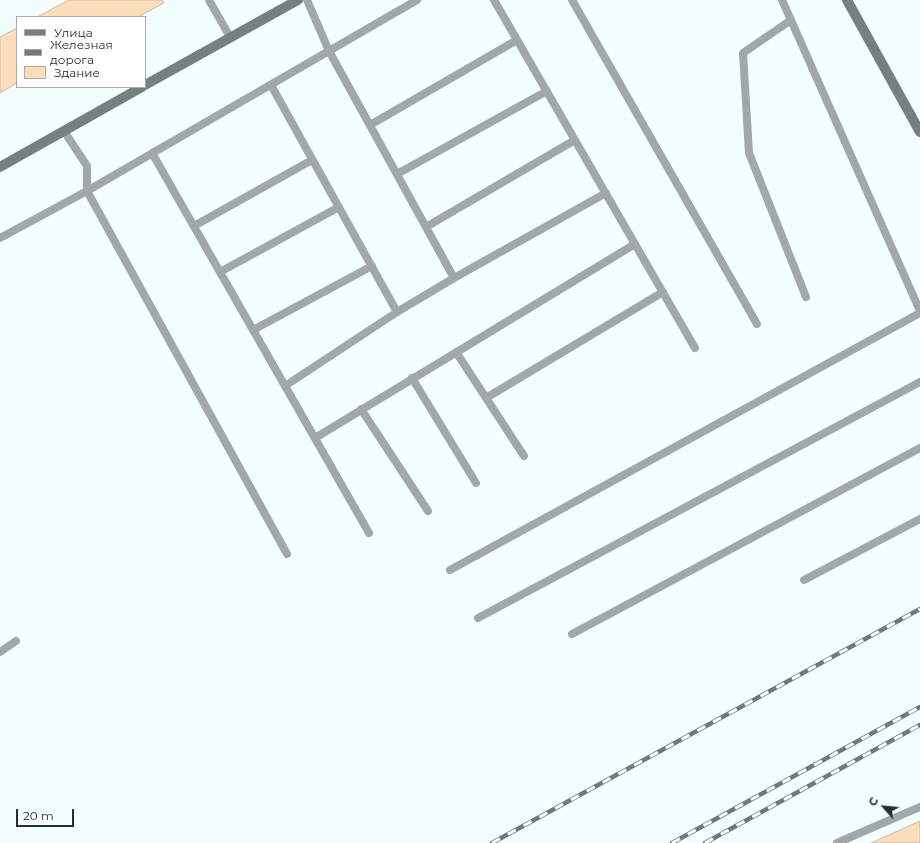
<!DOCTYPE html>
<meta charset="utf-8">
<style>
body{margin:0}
#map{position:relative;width:920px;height:843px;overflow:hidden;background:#f2fffe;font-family:Montserrat,sans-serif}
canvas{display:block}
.legend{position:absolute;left:16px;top:16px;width:130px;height:72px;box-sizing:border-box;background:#fff;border:1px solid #a8abab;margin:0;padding:5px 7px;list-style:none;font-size:12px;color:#262c2c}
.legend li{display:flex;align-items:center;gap:8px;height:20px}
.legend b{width:20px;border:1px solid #a8abab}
.north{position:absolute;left:864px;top:787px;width:40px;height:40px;-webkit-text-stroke:3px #fff;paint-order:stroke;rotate:297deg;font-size:11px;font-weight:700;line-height:16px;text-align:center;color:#262c2c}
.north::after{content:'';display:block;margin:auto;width:14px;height:18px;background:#262c2c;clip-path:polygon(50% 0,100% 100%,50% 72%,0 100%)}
.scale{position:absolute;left:16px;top:809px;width:58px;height:18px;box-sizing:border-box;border:2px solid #262c2c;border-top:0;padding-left:5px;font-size:12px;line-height:14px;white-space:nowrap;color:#262c2c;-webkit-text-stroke:3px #fff;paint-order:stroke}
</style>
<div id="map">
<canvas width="920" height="843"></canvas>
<ul class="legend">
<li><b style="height:5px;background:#778080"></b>Улица</li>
<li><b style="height:5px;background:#707878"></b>Железная дорога</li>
<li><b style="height:11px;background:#fbddba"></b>Здание</li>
</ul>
<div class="north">С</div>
<div class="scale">20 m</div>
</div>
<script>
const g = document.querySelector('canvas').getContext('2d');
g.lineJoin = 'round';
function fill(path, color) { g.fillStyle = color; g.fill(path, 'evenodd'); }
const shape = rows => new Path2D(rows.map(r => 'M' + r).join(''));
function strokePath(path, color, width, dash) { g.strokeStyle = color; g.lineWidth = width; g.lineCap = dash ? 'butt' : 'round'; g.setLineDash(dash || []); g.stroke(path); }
const building = shape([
 [69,0,162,0,164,3,138,17,37,17,69,0],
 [17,28,17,83,0,93,0,37,17,28],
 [920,821,920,843,871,843,920,821]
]);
fill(building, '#fbddba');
strokePath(building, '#c5bcb3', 1);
strokePath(shape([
 [209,0,230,37],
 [307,0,329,51,454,278],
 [494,0,695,348],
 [572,0,757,324],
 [782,0,920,311],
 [791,20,743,53,749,153,806,297],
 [271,85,397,312],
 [370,125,517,40],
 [152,153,369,533],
 [397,174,547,91],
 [194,226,312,160],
 [426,227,575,140],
 [0,238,87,191,87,166,64,131],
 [220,272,339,207],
 [253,330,372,266],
 [456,352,524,456],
 [412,378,476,483],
 [285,386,397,312,454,278,606,193],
 [486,398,663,292],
 [361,409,428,511],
 [315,438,635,244],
 [287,554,87,191,417,0],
 [450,570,920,313],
 [804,580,920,519],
 [478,618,920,382],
 [572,634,920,448],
 [0,652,16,641],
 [837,843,920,807]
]), '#a2a8a8', 8);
strokePath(shape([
 [847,0,920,132],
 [145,85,298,0],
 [0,167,142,87]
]), '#778080', 10);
const rail = shape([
 [492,843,920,609],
 [672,843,920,707],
 [705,843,920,725]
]);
strokePath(rail, '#707878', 4.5);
strokePath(rail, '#fff', 3, [9]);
</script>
